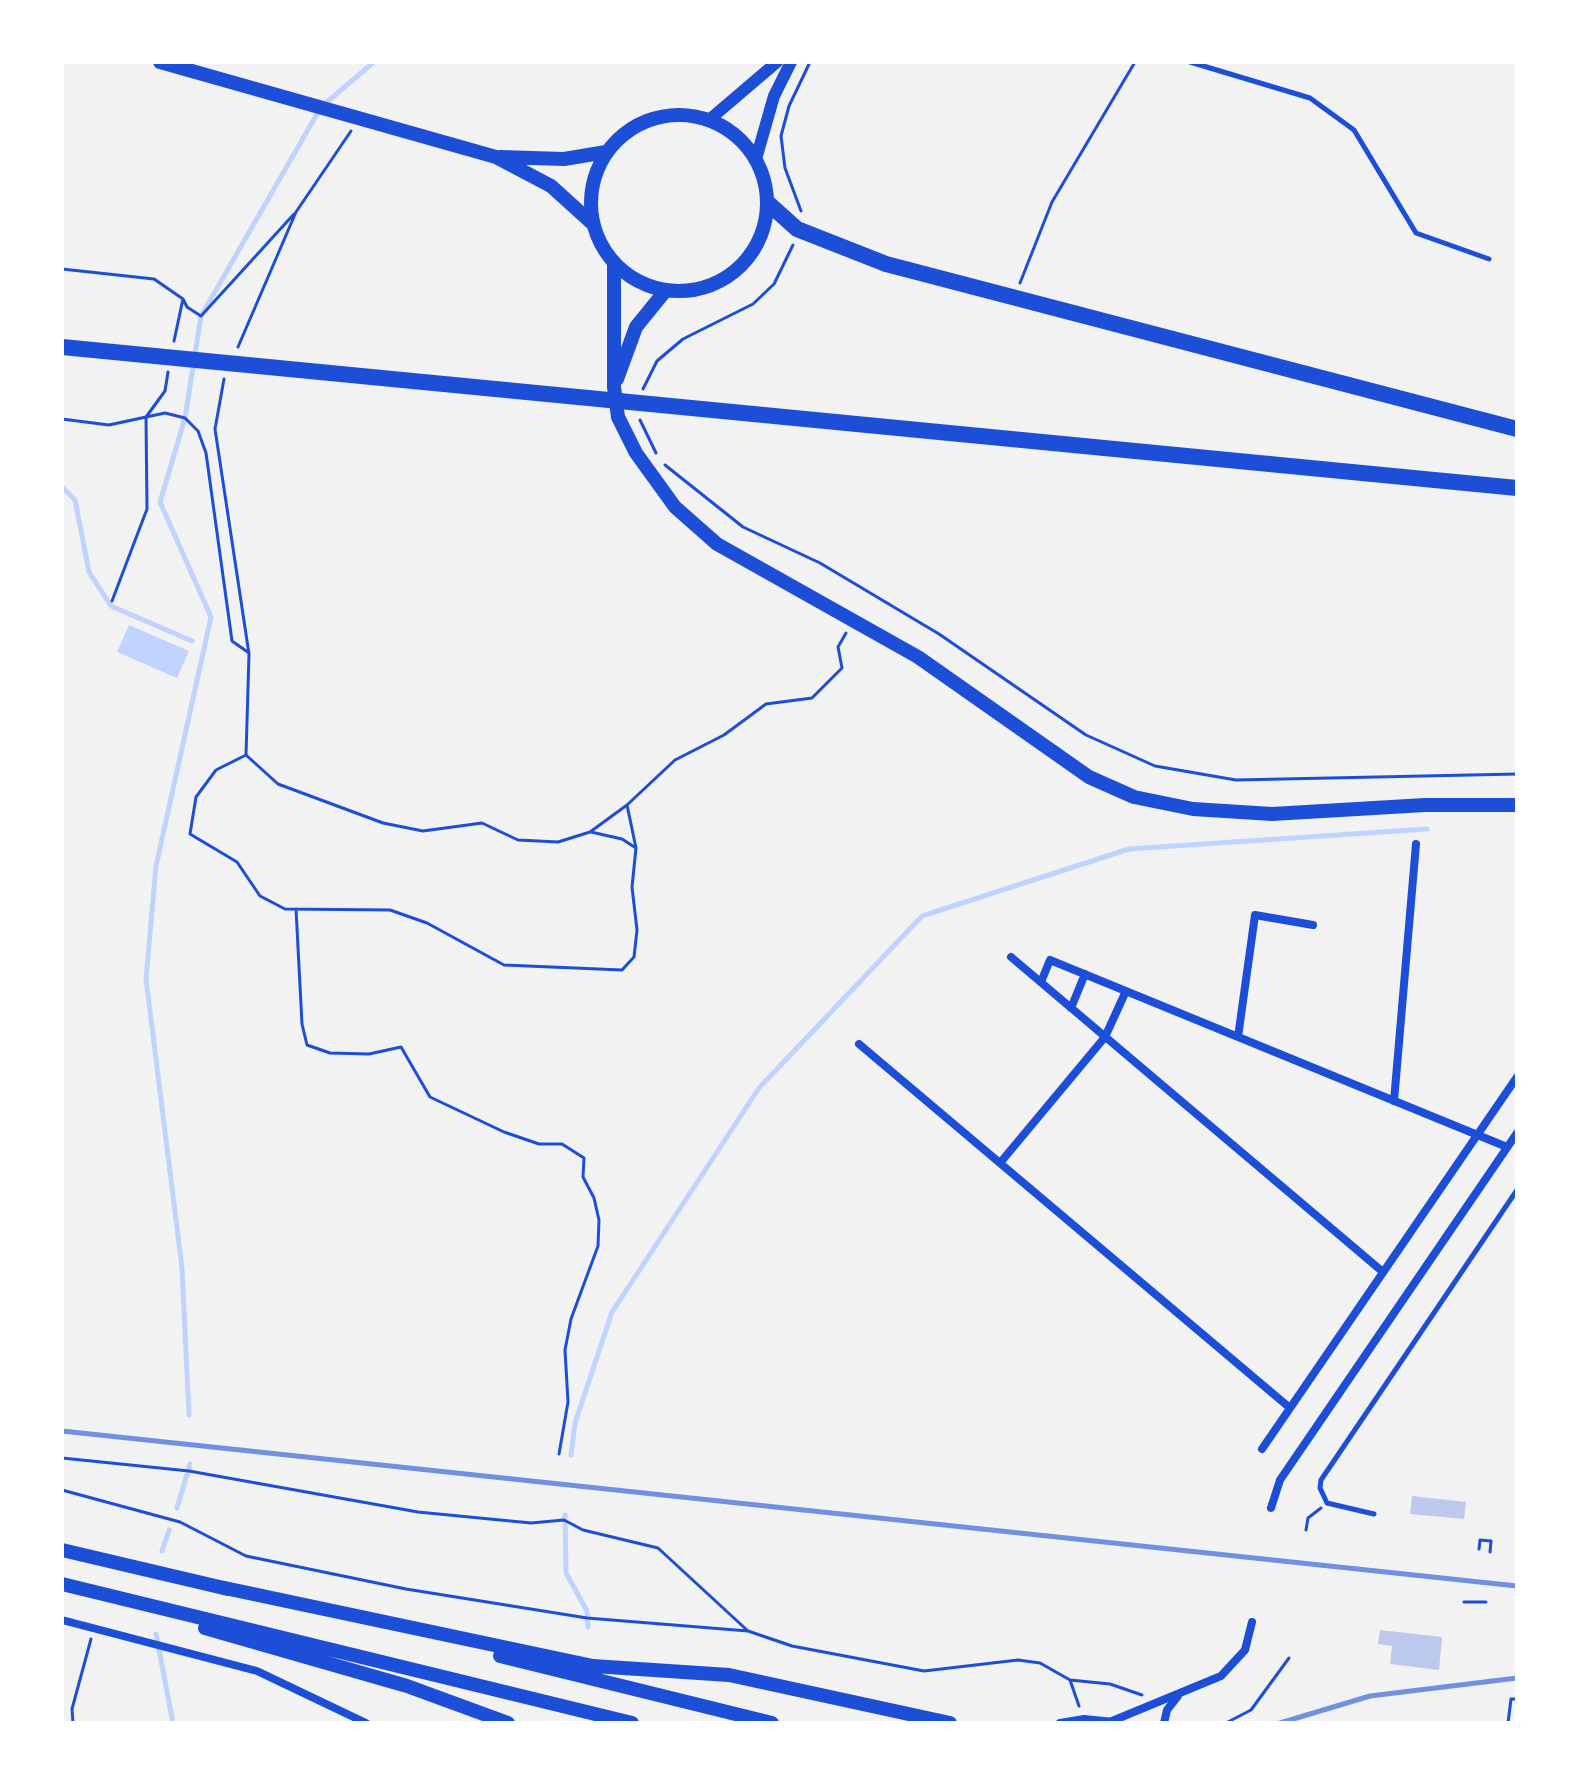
<!DOCTYPE html>
<style>
body{margin:0}
#map{position:relative;width:1579px;height:1785px;overflow:hidden;background:#f2f2f2;font-family:"Space Grotesk",sans-serif}
canvas{display:block}
.frame{position:absolute;inset:0;border:64px solid #fff;pointer-events:none}
</style>
<div id="map">
<canvas width="1579" height="1785"></canvas>
<div class="frame"></div>
</div>
<script>
const g = document.querySelector('canvas').getContext('2d');
g.lineJoin = 'round';
function fill(path, color) { g.fillStyle = color; g.fill(path, 'evenodd'); }
const shape = rows => new Path2D(rows.map(r => 'M' + r).join(''));
function strokePath(path, color, width, dash) { g.strokeStyle = color; g.lineWidth = width; g.lineCap = dash ? 'butt' : 'round'; g.setLineDash(dash || []); g.stroke(path); }
fill(shape([
 [129,625,189,651,177,678,117,652]
]), '#bfd3fe');
strokePath(shape([
 [62,487,75,500,89,572,111,606,192,641],
 [189,1415,182,1268,146,979,156,866,211,617,160,502,185,418,201,316,321,107,374,62],
 [571,1455,575,1423,612,1312,759,1088,922,916,1129,849,1427,829],
 [177,1508,190,1464],
 [565,1515,566,1573,587,1611,588,1627],
 [162,1551,169,1530],
 [156,1634,173,1723]
]), '#bfd3fe', 5);
fill(shape([
 [1412,1496,1466,1502,1464,1519,1410,1514],
 [1380,1630,1442,1637,1439,1670,1390,1664,1392,1646,1378,1644]
]), '#bdc9ec');
strokePath(shape([
 [801,211,785,168,781,136,789,106,810,62],
 [62,269,154,279,183,299,174,341],
 [1020,283,1052,202,1135,62],
 [183,299,187,307,201,316,294,214],
 [238,347,296,212,351,131],
 [224,379,215,429,249,654,246,755,216,770,196,797,190,834,237,862,260,896,285,909,390,910,427,923,504,965,622,970,634,957,637,930,632,887,636,848,627,805,675,760,724,735,766,704,812,698,842,668,838,647,846,633],
 [643,389,657,361,683,339,753,304,774,284,793,245],
 [62,419,109,425,146,417,165,391,168,372],
 [640,420,656,453],
 [665,465,743,527,820,563,939,634,1086,735,1155,766,1236,780,1517,774],
 [112,601,147,509,146,417,165,413,185,418,198,431,206,453,232,641,249,653],
 [246,755,278,784,383,823,423,831,482,823,518,840,558,842,590,832,627,805],
 [591,832,622,839,636,848],
 [296,909,302,1024,307,1045,330,1053,369,1054,401,1047,430,1097,504,1132,539,1144,562,1144,584,1158,583,1177,594,1198,599,1220,598,1246,571,1319,565,1350,568,1402,559,1454],
 [62,1458,189,1471,418,1512,531,1523,564,1520,583,1530,658,1548,748,1631],
 [62,1490,180,1522,246,1556,406,1589,587,1618,748,1631,792,1646,924,1671,1018,1660,1040,1663,1070,1680,1110,1684,1142,1695],
 [1306,1530,1308,1518,1321,1508],
 [1479,1549,1480,1540,1491,1541,1490,1552],
 [1464,1602,1486,1602],
 [1070,1680,1079,1706],
 [73,1723,72,1709,91,1639],
 [1226,1723,1251,1710,1289,1658],
 [1508,1723,1511,1699,1517,1699]
]), '#1d4ed8', 3);
strokePath(shape([
 [1190,62,1310,98,1354,130,1416,233,1489,259],
 [1374,1514,1327,1503,1320,1488,1321,1480,1517,1190]
]), '#1d4ed8', 5);
strokePath(shape([
 [1011,957,1383,1272],
 [1041,982,1050,960,1507,1147],
 [1071,1008,1085,974],
 [1238,1037,1255,915,1313,925],
 [859,1044,1290,1408],
 [1394,1101,1416,844],
 [1000,1163,1105,1037,1126,991],
 [1262,1449,1517,1077],
 [1271,1508,1280,1480,1517,1133],
 [62,1620,257,1671,366,1723],
 [1112,1721,1221,1676,1245,1650,1252,1622],
 [1060,1723,1084,1719,1114,1722],
 [1164,1723,1167,1710,1178,1696]
]), '#1d4ed8', 8);
strokePath(shape([
 [709,120,777,62],
 [756,159,774,96,791,62]
]), '#1d4ed8', 12);
strokePath(shape([
 [160,62,496,157,551,186,593,224],
 '591 203a88 88 0 1 1 176 0a88 88 0 1 1-176 0Z',
 [500,157,564,159,606,152],
 [614,263,614,387,618,417,636,453,675,507,717,544,918,657,1089,777,1134,797,1193,809,1272,814,1425,805,1517,805],
 [617,379,636,327,666,290],
 [62,1550,228,1589],
 [62,1584,632,1723],
 [220,1587,593,1666,729,1675,950,1723],
 [205,1628,407,1686,508,1723],
 [500,1656,772,1723]
]), '#1d4ed8', 14);
strokePath(shape([
 [768,203,797,229,886,264,1517,429],
 [62,347,1517,488]
]), '#1d4ed8', 16);
strokePath(shape([
 [62,1431,1517,1586],
 [1280,1723,1370,1696,1517,1678]
]), '#7290e2', 5);
</script>
